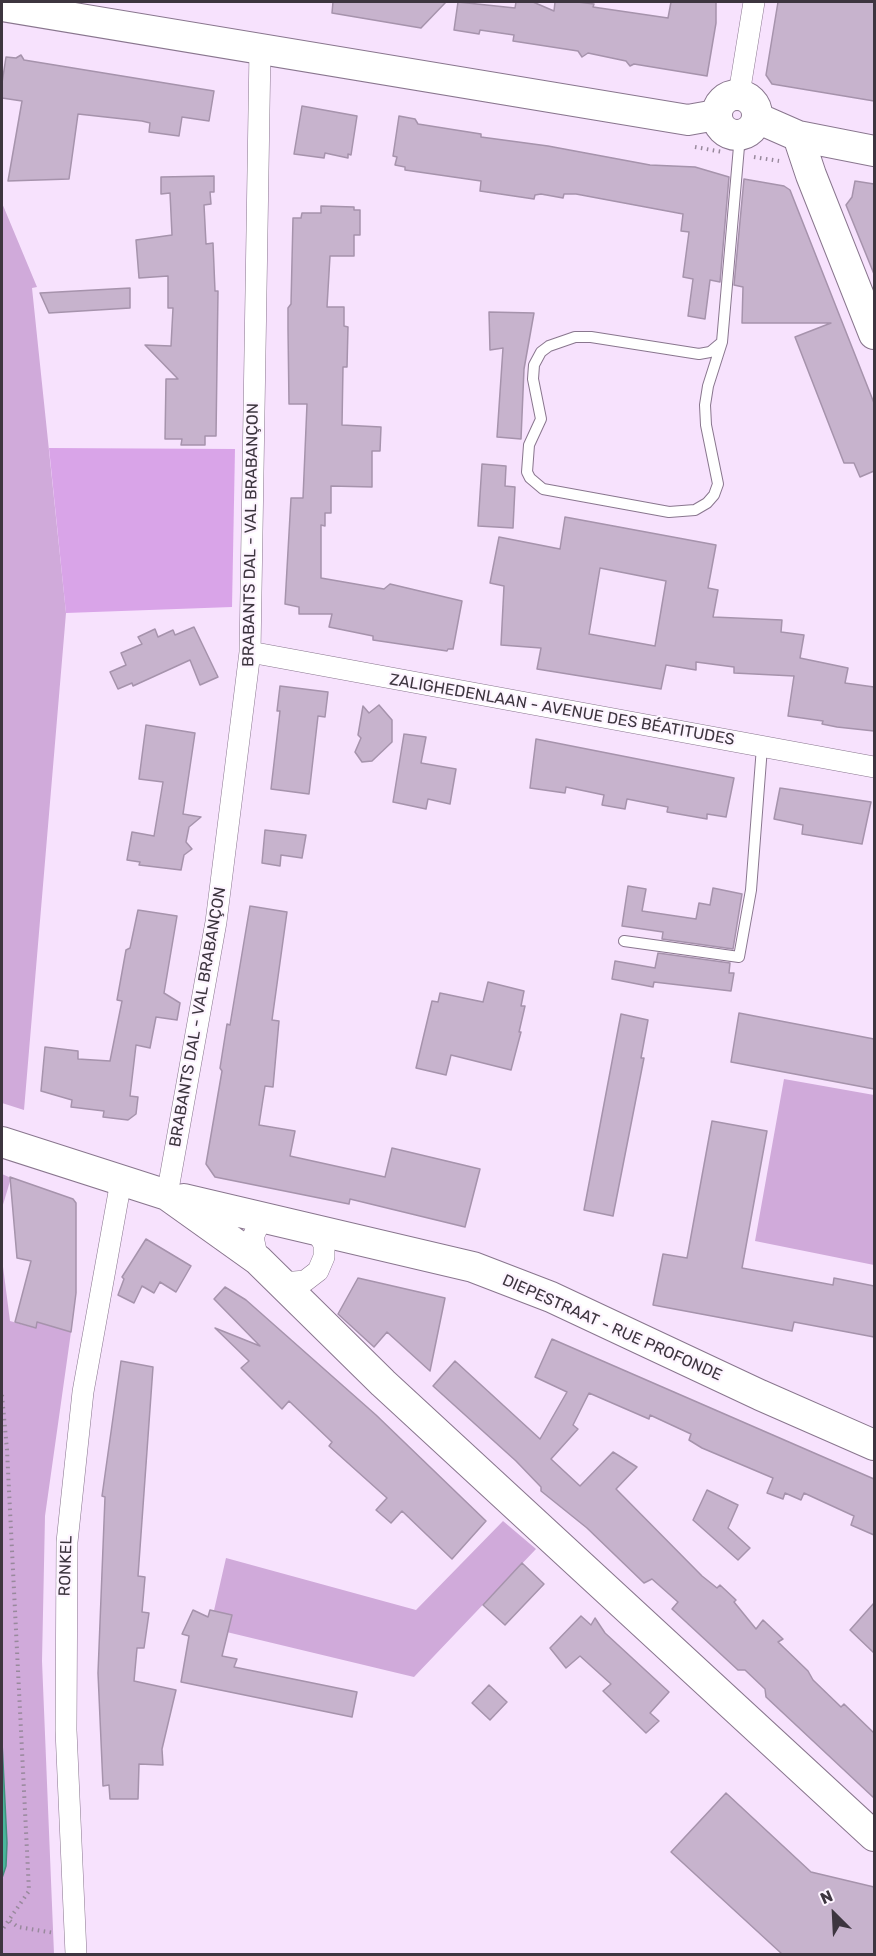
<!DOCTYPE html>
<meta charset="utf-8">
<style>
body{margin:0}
#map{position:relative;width:876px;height:1956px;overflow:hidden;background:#f7e2fd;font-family:Rubik,sans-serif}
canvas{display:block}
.frame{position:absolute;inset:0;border:3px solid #3d353f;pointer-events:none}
.north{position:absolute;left:804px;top:1884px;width:60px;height:60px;-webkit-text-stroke:4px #fdf4ff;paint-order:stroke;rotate:336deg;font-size:16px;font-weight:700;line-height:24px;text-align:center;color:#3d353f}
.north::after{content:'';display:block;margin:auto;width:21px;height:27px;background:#3d353f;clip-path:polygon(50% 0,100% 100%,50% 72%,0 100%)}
</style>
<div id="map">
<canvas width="876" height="1956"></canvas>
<div class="frame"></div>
<div class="north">N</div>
</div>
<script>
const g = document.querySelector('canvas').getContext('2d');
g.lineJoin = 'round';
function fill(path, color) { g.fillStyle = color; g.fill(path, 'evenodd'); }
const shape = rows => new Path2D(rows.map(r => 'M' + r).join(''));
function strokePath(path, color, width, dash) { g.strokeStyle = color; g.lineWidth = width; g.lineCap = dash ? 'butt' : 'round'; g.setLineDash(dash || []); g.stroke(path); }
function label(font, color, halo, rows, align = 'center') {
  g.font = font + ' Rubik,sans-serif'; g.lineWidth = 4.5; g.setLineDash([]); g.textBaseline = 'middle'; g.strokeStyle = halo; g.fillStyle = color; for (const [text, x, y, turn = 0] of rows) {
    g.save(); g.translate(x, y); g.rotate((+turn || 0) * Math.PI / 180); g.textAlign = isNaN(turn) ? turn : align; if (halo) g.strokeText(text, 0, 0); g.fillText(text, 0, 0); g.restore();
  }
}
fill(shape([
 [2,203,37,287,32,288,66,613,24,1110,2,1103],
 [784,1079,874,1095,874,1265,755,1241],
 [2,1174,11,1178,2,1208],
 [2,1259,10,1321,35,1328,37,1322,71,1332,45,1516,42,1661,54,1954,2,1954],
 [503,1521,536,1549,414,1677,210,1628,226,1558,416,1610]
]), '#d0aada');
fill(shape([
 [49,448,235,449,232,607,66,613]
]), '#d9a4e8');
const water = shape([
 [2,1742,7,1843,6,1866,2,1878,2,1742]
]);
fill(water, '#47b79b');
strokePath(water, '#44907f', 1.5);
const building = shape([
 [333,2,446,2,421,28,332,13,333,2],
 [458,2,515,8,516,2,533,2,554,11,555,2,578,2,594,4,593,7,668,18,671,2,716,2,716,23,707,76,634,64,630,66,626,61,588,53,582,57,578,51,513,41,514,35,480,30,479,34,454,30,458,2],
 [778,2,874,2,874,101,772,84,766,75,778,2],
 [21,55,24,60,214,91,209,121,182,117,179,136,149,132,150,123,142,121,78,114,69,179,8,181,22,101,2,98,2,83,6,57,16,58,21,55],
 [302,106,357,116,351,155,348,154,348,158,325,153,324,158,294,154,302,106],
 [399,116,415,119,418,124,481,134,481,137,548,146,650,165,695,167,729,177,720,282,710,280,705,319,688,316,693,279,683,277,689,232,681,231,683,214,576,194,564,194,563,198,541,194,535,195,534,199,480,191,481,181,405,170,405,167,395,165,397,157,393,156,399,116],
 [214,176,214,192,210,192,211,204,204,205,206,244,213,243,215,291,218,291,216,436,205,436,205,445,181,445,182,439,165,439,166,379,178,379,145,345,171,346,173,308,168,308,168,276,139,278,136,240,172,235,170,193,161,194,161,177,214,176],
 [744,179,784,186,790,190,874,403,874,471,860,477,854,463,844,463,795,337,831,323,742,323,743,287,734,285,744,179],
 [855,181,874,184,874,274,846,205,852,197,855,181],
 [321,206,354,207,354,210,360,210,360,235,354,235,354,256,330,256,327,307,344,307,344,326,348,327,347,367,343,367,342,425,381,427,380,451,372,451,372,487,331,486,331,513,325,513,325,526,321,525,321,578,384,589,390,584,462,601,453,649,448,649,447,651,373,640,373,636,329,627,332,614,299,614,299,607,285,604,291,498,303,498,307,404,289,404,288,329,288,308,291,304,293,218,301,218,302,213,321,213,321,206],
 [130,288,130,308,49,313,40,293,130,288],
 [489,312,534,313,524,369,521,439,497,437,503,348,490,350,489,312],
 [482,464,506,466,505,486,515,487,513,528,478,526,482,464],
 [565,517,716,545,708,588,718,590,713,617,782,620,781,632,804,635,800,658,848,668,845,683,874,687,874,731,837,727,822,724,823,721,788,716,794,676,734,673,734,667,696,662,696,670,666,665,661,689,537,669,541,648,501,645,504,586,490,583,499,537,560,549,565,517],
 [600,568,666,581,655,646,589,634,600,568],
 [194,627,218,677,200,685,190,660,133,686,132,683,118,689,110,672,126,665,121,653,142,644,138,637,155,629,158,637,173,630,175,635,194,627],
 [280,686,328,692,325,717,318,716,309,794,271,789,280,711,277,711,280,686],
 [379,705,392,720,392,742,372,761,362,762,355,752,361,738,358,735,363,706,369,713,379,705],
 [146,725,195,733,183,814,201,817,189,827,186,842,192,849,184,855,181,870,139,865,140,862,127,860,132,832,154,836,163,782,139,779,146,725],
 [404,734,426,737,421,763,456,769,450,804,428,799,426,809,393,802,404,734],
 [536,739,734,778,726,817,707,814,707,819,667,812,668,807,627,799,625,809,602,805,604,795,566,787,565,793,530,788,536,739],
 [780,788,871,802,862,844,802,834,803,825,774,819,780,788],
 [265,830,306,835,302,858,281,855,280,866,262,863,265,830],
 [628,886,646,889,642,911,696,919,699,903,710,905,713,888,742,894,733,949,662,939,663,932,622,926,628,886],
 [250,906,287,912,272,1020,279,1021,273,1087,265,1086,259,1125,295,1131,290,1156,385,1177,392,1148,480,1169,465,1227,350,1199,349,1204,215,1177,206,1164,222,1071,220,1068,227,1024,230,1025,250,906],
 [138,910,177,916,164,993,180,1003,177,1020,156,1017,150,1048,136,1045,130,1096,138,1097,136,1114,128,1120,103,1117,104,1111,71,1107,72,1100,41,1091,45,1047,78,1051,78,1059,110,1061,122,1001,117,1000,126,950,130,948,138,910],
 [658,953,730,963,729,973,734,973,731,991,654,982,653,987,612,979,615,961,655,968,658,953],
 [488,982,524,991,521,1006,525,1006,519,1032,521,1032,511,1070,451,1055,446,1075,416,1068,432,1001,438,1002,440,993,483,1002,488,982],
 [739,1013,874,1039,874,1089,731,1062,739,1013],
 [621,1014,648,1020,641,1058,644,1058,613,1216,584,1210,621,1014],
 [712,1121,767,1131,742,1268,833,1285,834,1278,874,1286,874,1337,794,1322,792,1331,653,1305,663,1254,687,1258,712,1121],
 [10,1177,73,1199,76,1203,76,1293,71,1332,37,1322,36,1328,15,1322,31,1261,17,1258,10,1177],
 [146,1239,191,1266,176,1292,160,1282,154,1293,142,1286,134,1303,118,1295,124,1279,122,1277,146,1239],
 [358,1278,445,1298,430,1371,387,1332,374,1347,338,1314,358,1278],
 [225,1287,246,1300,376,1415,486,1521,452,1559,402,1511,391,1523,376,1510,387,1498,329,1446,332,1442,289,1401,282,1409,241,1368,249,1361,215,1328,260,1346,214,1299,225,1287],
 [552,1339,874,1479,874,1535,851,1525,854,1516,804,1493,801,1500,785,1493,783,1499,767,1493,773,1478,702,1448,689,1440,691,1434,650,1415,649,1419,589,1393,573,1425,578,1429,551,1459,580,1486,613,1452,637,1467,616,1489,702,1576,717,1588,720,1585,736,1600,734,1602,756,1629,763,1620,783,1639,778,1642,808,1671,813,1680,841,1707,844,1704,874,1733,874,1798,766,1697,765,1689,745,1670,738,1670,672,1609,678,1602,652,1579,644,1583,587,1528,541,1491,541,1487,516,1461,433,1386,455,1361,540,1439,567,1392,535,1377,552,1339],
 [121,1361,153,1367,138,1576,145,1577,142,1612,149,1613,144,1648,137,1648,134,1681,176,1690,162,1749,163,1765,139,1764,138,1799,110,1799,109,1785,103,1786,98,1673,105,1497,102,1496,121,1361],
 [707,1490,738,1505,728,1528,750,1548,738,1560,693,1520,707,1490],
 [522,1563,544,1584,505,1625,483,1605,522,1563],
 [874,1603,874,1653,850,1630,874,1603],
 [193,1610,208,1617,210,1610,232,1615,222,1656,237,1659,234,1667,357,1692,352,1717,181,1682,189,1636,182,1634,193,1610],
 [581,1616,591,1625,595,1618,605,1633,669,1692,650,1713,659,1721,646,1733,603,1691,611,1684,580,1656,566,1668,550,1648,581,1616],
 [489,1685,507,1702,490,1720,472,1703,489,1685],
 [726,1793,811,1872,874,1887,874,1954,782,1954,671,1852,726,1793]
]);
fill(building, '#c7b3cd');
strokePath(building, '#a693ac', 1.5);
const lane = shape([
 [722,342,710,352,699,354,591,337,575,337,549,346,541,352,534,365,533,379,541,419,529,445,527,472,530,478,543,489,669,512,695,510,707,503,714,495,718,484,706,425,705,405,708,386,722,342,740,135],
 [624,941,739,957,751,890,762,747]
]);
const street = shape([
 [739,94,754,2],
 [250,652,874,767],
 [167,1195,216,922,250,652,260,50],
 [258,1260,253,1237,259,1224,266,1220],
 [284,1283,305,1281,318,1271,324,1257,324,1244,315,1229],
 [76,1954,66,1730,67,1542,83,1392,121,1181]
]);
const secondary = shape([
 [2,6,688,120,716,115],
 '717 115a20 20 0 1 1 40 0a20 20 0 1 1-40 0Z',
 [757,118,798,136,874,151],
 [798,136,811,175,874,334],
 [2,1142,167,1195,258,1260,383,1383,874,1836],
 [184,1199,473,1267,551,1297,760,1395,874,1445]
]);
strokePath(lane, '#89768e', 12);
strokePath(street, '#89768e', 22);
strokePath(secondary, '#89768e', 32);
strokePath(shape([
 [695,147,723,152],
 [754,157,779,161],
 [2,1395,7,1450,29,1891,2,1930],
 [10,1921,18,1927,55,1933]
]), '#98899c', 4, [1.5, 4.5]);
strokePath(lane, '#fff', 10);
strokePath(street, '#fff', 21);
strokePath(secondary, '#fff', 30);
label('16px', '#3d353f', '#fdf4ff', [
 ["BRABANTS DAL - VAL BRABANÇON",251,535,-89],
 ["ZALIGHEDENLAAN - AVENUE DES BÉATITUDES",562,710,10],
 ["BRABANTS DAL - VAL BRABANÇON",198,1017,-80],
 ["DIEPESTRAAT - RUE PROFONDE",612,1328,24],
 ["RONKEL",66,1566,-88]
]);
</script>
